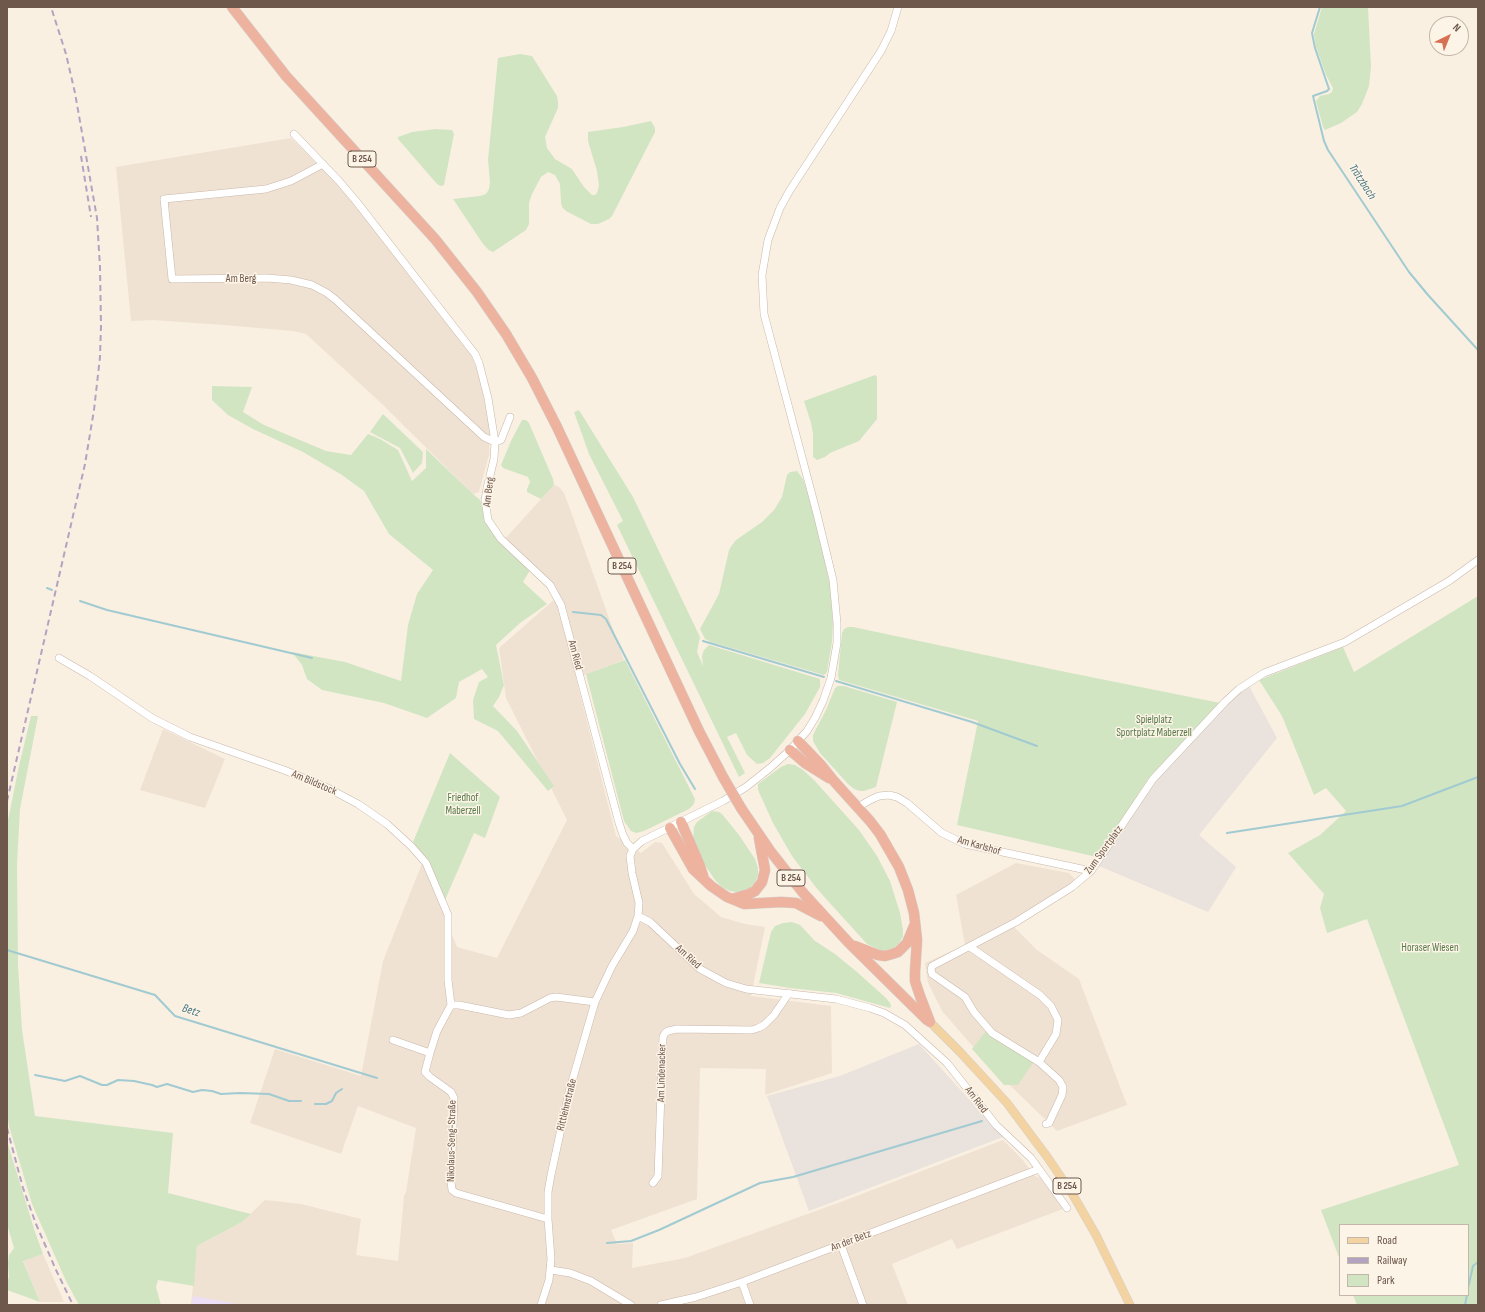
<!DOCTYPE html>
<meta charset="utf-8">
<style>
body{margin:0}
#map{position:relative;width:1485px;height:1312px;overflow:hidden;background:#f9f0e2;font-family:"Sofia Sans Condensed",sans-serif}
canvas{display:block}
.frame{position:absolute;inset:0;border:8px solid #6e584c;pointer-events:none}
.legend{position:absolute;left:1339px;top:1224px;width:130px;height:72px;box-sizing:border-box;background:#fdf4e8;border:1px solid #c4b6aa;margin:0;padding:5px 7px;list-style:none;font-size:12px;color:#6e584c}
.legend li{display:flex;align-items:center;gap:8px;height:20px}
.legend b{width:20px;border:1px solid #c4b6aa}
.north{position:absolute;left:1429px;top:16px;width:40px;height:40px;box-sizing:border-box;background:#fdf4e8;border:1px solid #c4b6aa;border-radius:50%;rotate:43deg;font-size:11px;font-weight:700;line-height:16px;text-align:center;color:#6e584c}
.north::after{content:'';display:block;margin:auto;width:14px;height:18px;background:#d77053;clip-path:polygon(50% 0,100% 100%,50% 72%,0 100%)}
</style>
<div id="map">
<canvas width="1485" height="1312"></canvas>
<div class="frame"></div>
<ul class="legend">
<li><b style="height:5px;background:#f2d3a1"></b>Road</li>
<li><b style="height:5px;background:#b3a3c1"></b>Railway</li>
<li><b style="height:11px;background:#d1e5c3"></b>Park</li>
</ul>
<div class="north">N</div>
</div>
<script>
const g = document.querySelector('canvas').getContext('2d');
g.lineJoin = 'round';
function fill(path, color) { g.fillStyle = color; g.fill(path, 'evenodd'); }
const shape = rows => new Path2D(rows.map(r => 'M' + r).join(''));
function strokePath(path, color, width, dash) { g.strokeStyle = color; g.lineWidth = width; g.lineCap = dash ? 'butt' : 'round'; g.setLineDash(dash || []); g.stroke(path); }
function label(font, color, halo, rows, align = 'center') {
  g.font = font + ' "Sofia Sans Condensed",sans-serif'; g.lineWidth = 3; g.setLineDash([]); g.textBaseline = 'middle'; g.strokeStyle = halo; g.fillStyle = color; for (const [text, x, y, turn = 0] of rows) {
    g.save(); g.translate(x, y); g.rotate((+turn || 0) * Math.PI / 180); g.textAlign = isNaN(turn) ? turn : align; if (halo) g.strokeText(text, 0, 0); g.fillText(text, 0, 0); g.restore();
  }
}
fill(shape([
 [291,138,336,183,354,204,472,356,480,379,490,430,489,455,479,492,473,494,382,404,306,334,293,331,224,325,153,320,131,321,116,167],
 [554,485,559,487,564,493,570,509,624,660,576,678,616,836,641,853,655,842,662,843,694,894,714,911,721,917,745,924,765,927,751,996,831,1006,832,1073,765,1095,766,1069,700,1068,697,1199,611,1230,617,1244,633,1243,632,1268,685,1258,838,1203,1003,1140,1023,1160,1034,1176,1042,1178,1063,1209,957,1249,952,1239,892,1264,908,1305,191,1305,197,1246,242,1222,265,1200,301,1204,361,1219,356,1255,398,1261,404,1196,406,1192,416,1128,358,1106,341,1154,250,1123,275,1049,361,1076,383,961,423,861,457,947,497,958,567,820,506,698,499,648,555,599,546,587,502,542],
 [163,729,225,759,205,808,140,790],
 [1016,863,1069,873,1081,885,1014,927,1037,950,1079,979,1127,1105,1057,1131,988,1064,942,1011,928,983,925,963,965,945,956,895],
 [43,1254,64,1302,40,1302,23,1260]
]), '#f0e2d2');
fill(shape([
 [1249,686,1277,738,1199,835,1236,867,1208,912,1099,866,1156,780,1225,705],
 [919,1044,1003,1137,809,1211,767,1096,840,1076]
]), '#e9e2dd');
fill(shape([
 [193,1296,243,1305,191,1305]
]), '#eddff5');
fill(shape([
 [1322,7,1368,7,1371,67,1369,86,1362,104,1357,112,1341,123,1325,130,1323,127,1316,101,1320,96,1329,94,1332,92,1333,88,1326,75,1316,47,1314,34],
 [520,54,532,56,557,96,558,102,558,108,545,137,547,148,555,159,572,169,584,187,592,195,595,195,597,193,599,186,597,171,588,141,588,132,623,127,651,121,655,128,655,132,612,216,609,219,598,224,591,224,566,211,562,207,561,202,560,184,555,175,548,172,541,177,532,194,529,203,529,224,526,230,493,252,489,250,483,244,453,199,480,196,486,194,489,189,490,182,488,160,498,58],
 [436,129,452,130,454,134,444,185,441,186,437,184,398,139,398,137,412,132],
 [875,375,877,377,877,419,859,441,830,453,825,457,817,460,813,457,813,434,811,423,804,401],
 [212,386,252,387,243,412,264,425,326,451,351,455,368,434,380,439,398,450,412,481,426,468,426,449,473,494,480,500,487,520,530,570,523,582,547,604,520,623,496,645,504,685,499,697,493,706,517,731,554,786,548,791,498,731,474,719,473,700,479,682,488,677,482,669,459,682,456,698,427,718,384,703,322,690,307,679,302,665,292,652,345,662,401,681,408,625,417,594,433,570,389,534,364,491,342,475,303,452,253,429,228,415,212,400],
 [579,410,633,497,700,637,697,652,703,666,702,656,704,650,709,645,820,679,820,687,805,714,770,758,763,763,757,764,747,755,736,733,727,737,745,773,739,777,617,525,623,521,589,454,574,412],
 [383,414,423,452,422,463,413,473,400,448,370,432],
 [522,420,526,420,529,423,553,479,554,485,541,499,527,492,527,489,530,482,528,477,503,468,501,465,511,441],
 [797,471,803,479,809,498,821,543,831,591,833,624,832,642,827,672,824,675,711,642,705,639,700,629,719,594,729,550,732,545,736,540,762,522,774,510,782,497,787,475,790,472],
 [1478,596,1478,1305,1357,1305,1353,1295,1468,1295,1468,1225,1340,1225,1340,1260,1321,1210,1459,1165,1367,919,1327,933,1320,908,1324,894,1288,853,1320,835,1346,811,1326,788,1314,795,1282,716,1259,680,1343,647,1354,672],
 [848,627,853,627,1056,670,1220,703,1148,779,1097,857,957,825,978,721,839,680,838,675,842,633,844,629],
 [625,660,695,799,694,804,689,809,644,831,636,833,631,831,624,821,586,674],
 [838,686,844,686,897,702,876,787,864,791,860,791,854,789,848,784,820,753,813,741,813,735,826,710,835,688],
 [31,716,38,716,20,809,17,864,18,965,22,1030,35,1116,173,1133,168,1193,251,1214,242,1222,197,1246,194,1286,158,1280,156,1287,161,1305,79,1305,66,1281,32,1204,9,1126,7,1113,7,825,19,766],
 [450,753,500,797,485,838,474,833,445,900,427,860,413,842],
 [788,764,795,765,803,770,814,780,859,830,877,856,890,881,900,913,903,930,903,937,899,943,894,948,882,951,867,944,818,890,792,856,773,823,758,790,758,784,781,767],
 [712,811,719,812,722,814,739,835,755,859,758,868,758,876,755,882,750,888,744,891,736,892,730,891,722,887,715,880,703,862,693,840,694,827,697,822],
 [792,922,800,925,815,941,835,954,857,972,886,998,890,1003,891,1006,890,1008,836,993,790,988,759,983,771,932,775,926,783,923],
 [986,1031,1033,1063,1018,1085,1004,1085,972,1049],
 [7,1141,35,1232,43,1254,23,1261,40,1302,7,1290,7,1282,9,1277,8,1263,9,1255,14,1248,7,1224,7,1162,9,1161,7,1161]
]), '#d1e5c3');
strokePath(shape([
 [1320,7,1312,33,1315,48,1329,89,1327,91,1313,96,1324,141,1328,150,1409,272,1428,295,1478,350],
 [47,588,52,590],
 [80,601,107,610,312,658],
 [573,612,601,615,606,619,680,764,695,789],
 [703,641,824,677],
 [836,681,972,722,1037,746],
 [1227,833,1402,806,1478,777],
 [7,950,155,995,175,1016,377,1078],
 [35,1075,65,1081,80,1076,102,1085,107,1085,118,1080,134,1081,152,1085,157,1087,167,1084,193,1092,202,1090,212,1091,221,1094,240,1093,269,1094,289,1101,301,1101],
 [315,1104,326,1104,332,1101,336,1093,342,1089],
 [607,1243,631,1241,659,1230,760,1183,793,1177,982,1121],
 [1468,1288,1473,1266,1478,1262],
 [1465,1305,1467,1295]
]), '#a1cad1', 2);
const minor = shape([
 [294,134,339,181,356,201,475,354,479,363,488,398,495,442,494,459,487,488,485,500,488,520,501,539,550,585,561,605,619,823,623,835,627,843,633,849],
 [323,164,291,181,266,189,164,199,172,279,267,278,291,280,312,285,327,293,336,300,484,437,495,442,501,440,510,417],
 [59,658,90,676,152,718,190,737,284,770,326,787,358,804,387,824,411,846,426,863,448,915,448,980,451,1005],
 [858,807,870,800,879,796,889,795,897,797,907,803,942,833,965,844,1091,871],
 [633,849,642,841,723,801,746,787,770,768,790,750,807,731,815,718,823,701,831,678,837,643,837,623,833,580,817,514,764,314,762,275,768,240,780,208,790,190,881,51,891,31,898,7],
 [638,916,650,922,700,969,726,983,746,989,836,999,870,1008,884,1013,905,1025,947,1063,996,1125,1031,1158,1067,1208],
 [970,947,1040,995,1051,1006,1058,1020,1056,1034,1039,1062,1059,1080,1063,1087,1062,1095,1049,1123,1046,1124],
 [451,1005,437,1031,430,1053,425,1072,430,1077,451,1092,454,1098,451,1182,452,1190,456,1193,548,1219],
 [451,1005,459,1005,509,1015,521,1013,550,998,556,997,595,1002],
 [393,1040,430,1053],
 [1039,1062,992,1033,974,1012,965,997,932,974,931,970,932,966,1016,922,1072,887,1091,871,1153,779,1225,702,1239,689,1264,673,1345,642,1449,581,1478,560],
 [653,1183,658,1176,663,1037,665,1033,668,1031,677,1029,752,1030,758,1028,764,1025,774,1015,789,993],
 [841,1245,863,1305],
 [551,1270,570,1273,591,1281,631,1305],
 [742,1282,750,1305],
 [541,1305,549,1280,551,1259,548,1219,548,1192,551,1175,569,1092,595,1002,612,966,633,931,638,916,639,903,632,873,630,856,633,849],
 [661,1305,696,1297,742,1282,1039,1169]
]);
const major = shape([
 [930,1022,960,1052,1007,1103,1048,1158,1073,1195,1096,1235,1130,1305]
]);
const highway = shape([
 [232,7,286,76,435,239,477,292,506,334,532,378,557,427,699,731,723,777],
 [798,741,821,765,833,780,870,821,880,834,899,867,908,890,914,913,917,940,915,972,915,981,920,996,930,1022],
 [790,750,805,763,829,778],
 [741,808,771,852,804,894,849,943,927,1020],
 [681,822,700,866,704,879],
 [670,828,693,869,711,886,727,897,744,904,781,902,796,903,821,916],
 [732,899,749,894,755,891,762,882,765,870,759,838],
 [855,946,878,955,885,956,892,954,898,952,907,943,914,926]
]);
strokePath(minor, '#c8b8ab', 8);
strokePath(major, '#d6d0cd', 9);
strokePath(highway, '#d6d0cd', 11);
strokePath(minor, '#fff', 7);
strokePath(major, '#f2d3a1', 8);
strokePath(highway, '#edb39f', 10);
strokePath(shape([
 [81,156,91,217],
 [7,801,85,464,94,410,100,357,101,326,100,267,97,218,75,93,66,54,51,7],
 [7,1128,23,1188,36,1224,56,1270,73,1305]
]), '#b3a3c1', 2, [6, 4]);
const highwayBridge = shape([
 [723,777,741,808]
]);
strokePath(highwayBridge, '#d6d0cd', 11, []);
strokePath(highwayBridge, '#edb39f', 10);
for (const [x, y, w] of [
 [362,159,28],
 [622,566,28],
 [791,878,28],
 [1067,1186,28]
]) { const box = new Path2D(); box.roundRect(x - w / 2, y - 8, w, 16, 3); g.fillStyle = '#fdf4e8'; g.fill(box); strokePath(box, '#6e584c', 1); }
label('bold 10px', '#6e584c', null, [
 ["B 254",362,159],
 ["B 254",622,566],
 ["B 254",791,878],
 ["B 254",1067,1186]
]);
label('11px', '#6e584c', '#fdf4e8', [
 ["Am Berg",241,279],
 ["Am Berg",489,492,-83],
 ["Am Ried",575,655,75],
 ["Am Bildstock",314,783,23],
 ["Am Karlshof",979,846,16],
 ["Zum Sportplatz",1104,850,-54],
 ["Am Ried",688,957,42],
 ["Am Lindenacker",662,1073,-89],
 ["Am Ried",976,1100,53],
 ["Rittlehnstraße",567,1105,-76],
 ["Nikolaus-Seng-Straße",452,1141,-89],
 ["An der Betz",851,1241,-21]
]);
label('11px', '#567948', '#fdf4e8', [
 ["Spielplatz",1154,720],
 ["Sportplatz Maberzell",1154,733],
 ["Friedhof",463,798],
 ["Maberzell",463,811],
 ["Horaser Wiesen",1430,948]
]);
label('italic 12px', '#487680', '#fdf4e8', [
 ["Trätzbach",1362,182,57],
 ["Betz",191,1011,18]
]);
</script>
